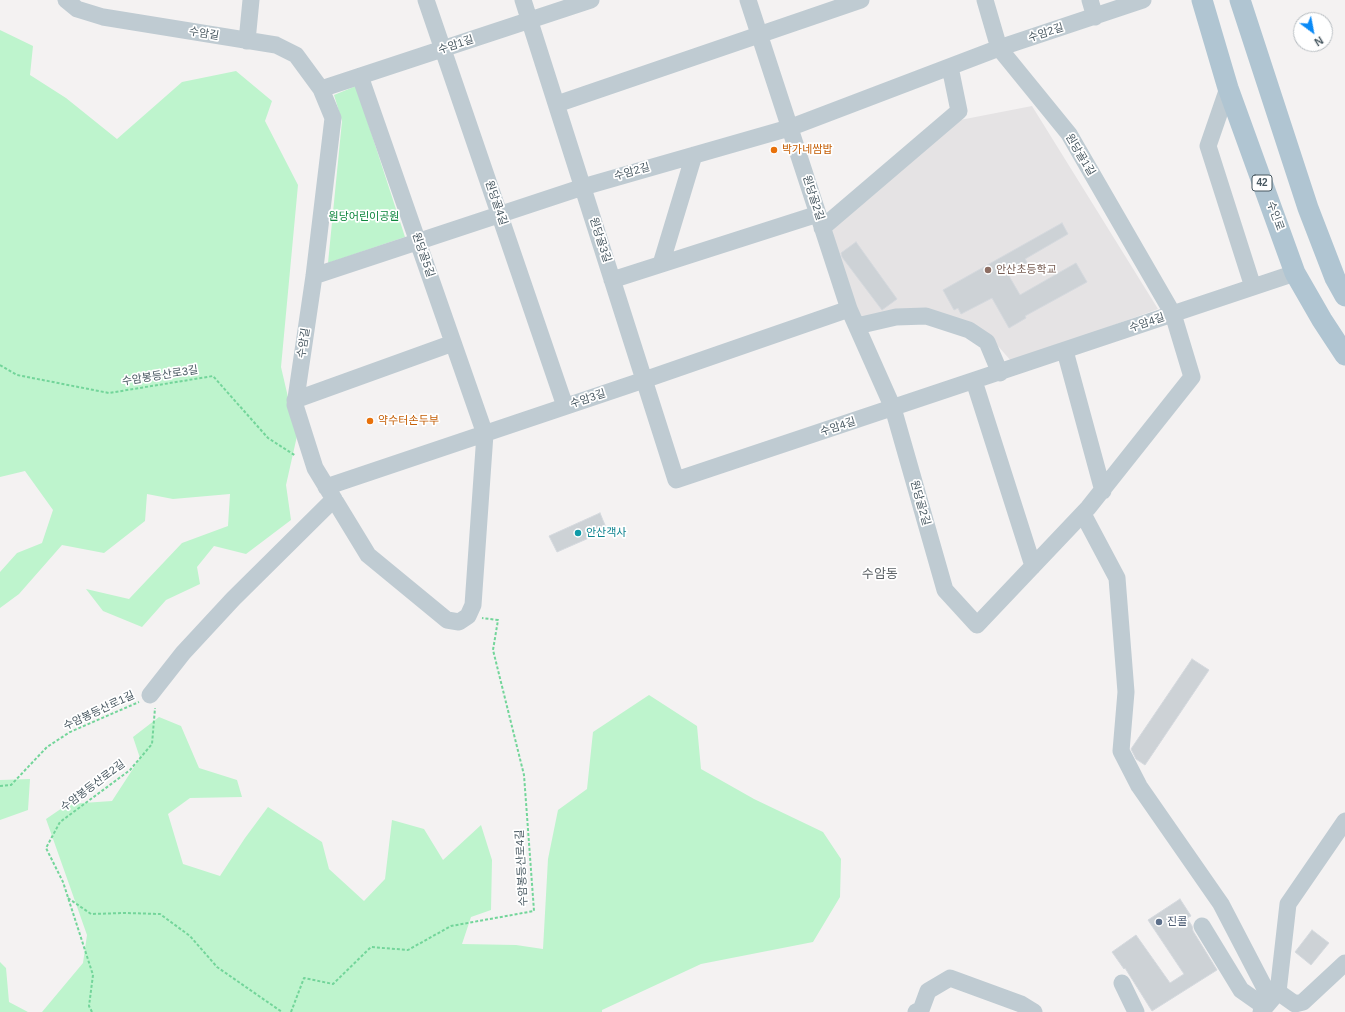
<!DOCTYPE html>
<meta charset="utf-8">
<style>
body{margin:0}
#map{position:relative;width:1345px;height:1012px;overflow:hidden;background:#f4f2f2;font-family:Helvetica,sans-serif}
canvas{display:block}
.north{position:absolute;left:1293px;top:12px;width:40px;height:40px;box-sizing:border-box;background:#fff;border:1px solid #b6bcc0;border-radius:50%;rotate:148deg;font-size:11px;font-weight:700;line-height:16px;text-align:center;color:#485861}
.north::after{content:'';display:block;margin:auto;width:14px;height:18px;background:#0a8af6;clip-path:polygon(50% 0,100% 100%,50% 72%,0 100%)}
</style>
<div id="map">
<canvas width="1345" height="1012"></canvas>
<div class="north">N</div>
</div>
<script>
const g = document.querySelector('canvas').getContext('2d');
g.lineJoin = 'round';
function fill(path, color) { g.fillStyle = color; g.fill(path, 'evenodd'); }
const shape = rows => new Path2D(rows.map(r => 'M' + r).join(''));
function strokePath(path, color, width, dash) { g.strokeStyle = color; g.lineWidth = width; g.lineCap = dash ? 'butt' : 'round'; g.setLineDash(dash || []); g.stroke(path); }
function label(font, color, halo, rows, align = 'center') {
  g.font = font + ' Helvetica,"Noto Sans KR",sans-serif'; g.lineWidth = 3.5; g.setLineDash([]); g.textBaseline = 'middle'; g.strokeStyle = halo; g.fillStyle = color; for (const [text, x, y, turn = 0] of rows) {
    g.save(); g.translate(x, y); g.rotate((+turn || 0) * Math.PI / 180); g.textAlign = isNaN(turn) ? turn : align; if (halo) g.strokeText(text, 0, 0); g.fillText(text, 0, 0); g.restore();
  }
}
fill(shape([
 [1032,106,1158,309,1012,362,990,337,947,316,859,319,828,232,960,120]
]), '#e5e3e4');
fill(shape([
 [0,30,33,46,30,75,66,98,117,139,182,82,236,71,272,101,265,121,298,185,281,367,297,436,286,485,291,520,246,554,214,546,197,567,200,584,166,600,142,627,103,611,86,589,129,599,182,543,228,526,230,494,173,499,147,494,145,521,104,553,62,545,19,594,0,608,0,572,17,553,42,543,53,510,25,471,0,477],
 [356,86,405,237,328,263,342,121,334,95],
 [649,695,697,726,701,769,754,799,823,832,841,859,840,897,813,942,701,964,602,1010,602,1012,42,1012,83,963,87,935,46,819,68,804,112,801,140,758,133,737,159,717,181,726,199,768,237,780,242,797,190,798,168,814,183,864,220,876,245,838,268,807,322,842,329,869,364,901,385,879,392,820,424,829,443,860,481,825,492,860,491,910,471,917,462,944,516,945,543,949,548,859,558,810,587,789,593,732],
 [30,779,28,810,0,820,0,780],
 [0,962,6,968,9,1002,28,1012,0,1012]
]), '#bef4cd');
const building = shape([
 [1062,223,1068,234,1025,259,1029,265,1009,276,1020,295,1076,263,1087,282,1025,316,1026,318,1009,328,992,298,961,314,958,308,954,310,943,290,1062,223],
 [856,242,897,299,882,310,842,257,841,253,856,242],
 [600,513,607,530,557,552,549,536,600,513],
 [1192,659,1209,670,1145,765,1136,759,1131,749,1192,659],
 [1180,899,1191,916,1187,918,1192,926,1193,931,1217,970,1152,1011,1125,968,1124,969,1112,952,1136,935,1170,983,1184,974,1148,920,1180,899],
 [1312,930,1329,943,1311,965,1295,952,1312,930]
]);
fill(building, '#cdd2d6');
strokePath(building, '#d5d9de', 1);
strokePath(shape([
 [0,365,17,375,109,393,213,376,268,438,296,456],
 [0,786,11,785,47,747,70,732,139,702],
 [68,898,91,914,125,913,160,914,190,936,217,967,282,1012],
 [92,1012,89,1006,93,975,63,882,46,848,60,822,130,770,152,744,155,708],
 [291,1012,304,978,333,984,371,947,408,950,451,926,534,911,524,775,493,650,498,620,482,618]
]), '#73d59a', 2, [3, 2]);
strokePath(shape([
 [66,0,77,9,103,17,276,45,296,55,321,89,333,118,314,276,295,405,315,468,368,555,447,620,459,622,468,616,473,605,485,434,360,76],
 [426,0,565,406],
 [523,0,676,480,1295,273],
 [748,0,849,309,893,408,945,590,977,625,1088,508,1192,377,1173,314,1069,134,999,48,985,0],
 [1090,0,1095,17],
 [247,41,251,0],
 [1228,88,1208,146,1253,287],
 [321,89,591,0],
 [557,104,861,0],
 [822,228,959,111,950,67],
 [661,264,694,155],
 [314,276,583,187,789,128,999,48,1143,0],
 [612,280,818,214],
 [857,326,896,317,926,316,969,330,987,342,1000,373],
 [1065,351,1103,491],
 [974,381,1033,566],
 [295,400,453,343],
 [326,487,644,380,849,309],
 [1083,514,1117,578,1126,692,1121,751,1139,786,1221,904,1271,1000],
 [150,695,183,653,233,599,334,499],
 [1202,926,1241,990,1265,1007],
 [1122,983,1136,1012],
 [1278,992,1295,1004,1303,1002,1345,963],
 [916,1012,921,1010,928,991,950,978,1021,1004,1034,1012],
 [1261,1012,1278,992,1288,904,1345,821]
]), '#bfcbd2', 17);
strokePath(shape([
 [1202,0,1228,88,1295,273,1322,320,1345,355],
 [1240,0,1308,208,1335,278,1345,296]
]), '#b0c5d2', 21);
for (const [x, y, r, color] of [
 [774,150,4,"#e8710a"],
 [988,270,4,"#8d6e63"],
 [370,421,4,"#e8710a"],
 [578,533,4,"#0f9aa8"],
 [1159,922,4,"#5c6f8a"]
]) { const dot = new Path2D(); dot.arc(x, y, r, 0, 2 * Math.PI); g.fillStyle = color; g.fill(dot); strokePath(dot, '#fff', 1.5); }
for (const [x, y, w] of [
 [1262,183,20]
]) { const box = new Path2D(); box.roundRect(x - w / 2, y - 8, w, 16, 3); g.fillStyle = '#fff'; g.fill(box); strokePath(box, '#485861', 1); }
label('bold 10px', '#485861', null, [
 ["42",1262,183]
]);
label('11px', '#485861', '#fff', [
 ["수암2길",1046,33,-18],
 ["수암길",204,34,9],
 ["수암1길",456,45,-18],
 ["원당골1길",1080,155,59],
 ["수암2길",632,172,-16],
 ["원당골2길",813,198,72],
 ["원당골4길",496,203,71],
 ["수인로",1275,216,70],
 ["원당골3길",600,240,72],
 ["원당골5길",423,255,71],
 ["수암4길",1147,323,-19],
 ["수암길",304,343,-81],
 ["수암봉등산로3길",160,376,-9],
 ["수암3길",588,399,-18],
 ["수암4길",838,427,-18],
 ["원당골2길",920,503,74],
 ["수암봉등산로1길",99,711,-25],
 ["수암봉등산로2길",93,786,-37],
 ["수암봉등산로4길",522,868,-93]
]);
label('11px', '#c56008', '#fff', [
 ["박가네쌈밥",782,150],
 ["약수터손두부",378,421]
], 'left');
label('11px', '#0f863e', '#fff', [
 ["원당어린이공원",364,217]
]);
label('11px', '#785e54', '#fff', [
 ["안산초등학교",996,270]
], 'left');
label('11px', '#0d838f', '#fff', [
 ["안산객사",586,533]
], 'left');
label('11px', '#4e5e75', '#fff', [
 ["진콜",1167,922]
], 'left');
label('13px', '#5d6367', '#fff', [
 ["수암동",880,574]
]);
</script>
